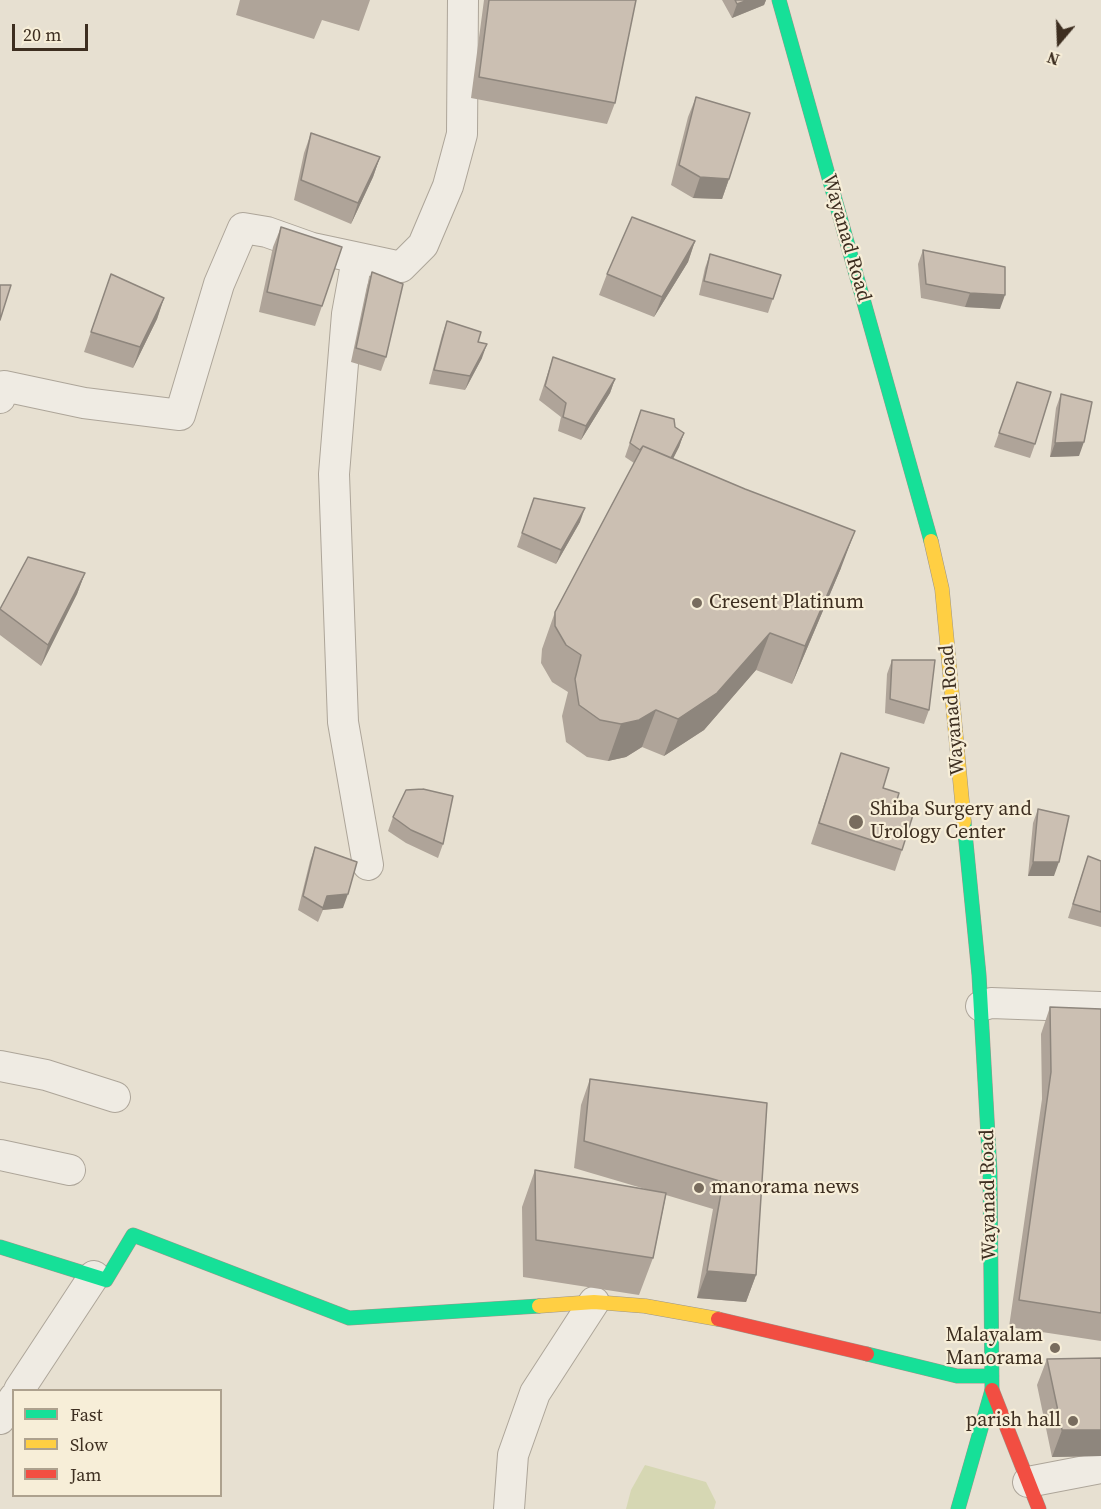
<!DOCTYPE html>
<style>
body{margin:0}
#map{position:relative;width:1101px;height:1509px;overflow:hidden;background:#e7e0d1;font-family:"Source Serif 4",serif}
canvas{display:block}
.legend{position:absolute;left:12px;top:1389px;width:210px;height:108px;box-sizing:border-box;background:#f7eed8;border:2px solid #ada18e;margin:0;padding:8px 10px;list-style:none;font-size:18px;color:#3d2e20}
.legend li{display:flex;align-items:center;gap:12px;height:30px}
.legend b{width:30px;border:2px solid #ada18e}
.north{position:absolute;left:1029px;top:12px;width:60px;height:60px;-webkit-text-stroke:4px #f7eed8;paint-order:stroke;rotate:199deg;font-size:16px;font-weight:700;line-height:24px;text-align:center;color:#3d2e20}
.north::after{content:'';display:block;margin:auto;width:21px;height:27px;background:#3d2e20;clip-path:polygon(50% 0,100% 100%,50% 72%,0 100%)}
.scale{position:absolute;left:12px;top:24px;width:76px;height:27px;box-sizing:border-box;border:3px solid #3d2e20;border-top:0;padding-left:8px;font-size:18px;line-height:21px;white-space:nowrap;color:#3d2e20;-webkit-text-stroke:4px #f7eed8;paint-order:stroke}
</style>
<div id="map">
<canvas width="1101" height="1509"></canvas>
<ul class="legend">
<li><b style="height:8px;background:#16e098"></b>Fast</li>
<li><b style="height:8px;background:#ffcf43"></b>Slow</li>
<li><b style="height:8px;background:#f24e42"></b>Jam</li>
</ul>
<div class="north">N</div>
<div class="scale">20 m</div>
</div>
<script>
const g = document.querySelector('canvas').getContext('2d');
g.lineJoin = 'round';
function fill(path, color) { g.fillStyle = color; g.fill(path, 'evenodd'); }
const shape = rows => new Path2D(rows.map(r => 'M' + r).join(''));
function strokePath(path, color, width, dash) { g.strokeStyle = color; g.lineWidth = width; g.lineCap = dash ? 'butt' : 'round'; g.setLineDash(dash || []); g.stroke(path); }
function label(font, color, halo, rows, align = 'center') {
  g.font = font + ' "Source Serif 4",serif'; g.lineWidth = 4.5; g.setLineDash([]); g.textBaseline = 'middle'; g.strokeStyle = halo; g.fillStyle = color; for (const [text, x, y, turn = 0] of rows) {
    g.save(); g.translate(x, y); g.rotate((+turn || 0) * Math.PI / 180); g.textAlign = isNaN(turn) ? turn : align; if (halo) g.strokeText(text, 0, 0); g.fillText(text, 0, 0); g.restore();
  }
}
fill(shape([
 [645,1465,706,1482,716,1502,714,1509,626,1509,631,1490]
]), '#d6d7b3');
const street = shape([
 [357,259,347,314,334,474,343,722,368,865],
 [0,398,4,386,84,403,180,415,219,284,243,228,267,232,312,248,401,267,423,245,448,186,462,134,463,0],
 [981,1006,991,1003,1101,1007],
 [0,1066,46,1075,115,1097],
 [0,1155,70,1170],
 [19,1390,94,1276],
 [0,1419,14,1398],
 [1028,1482,1101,1468],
 [509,1509,513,1455,535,1393,594,1302]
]);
const fast = shape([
 [779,0,931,541],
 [0,1247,106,1280,133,1235,349,1318,539,1306],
 [867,1354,957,1376,992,1376],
 [958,1509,992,1390,990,1172,979,975,964,822]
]);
const slow = shape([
 [931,541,942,589,964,822],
 [539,1306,594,1302,645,1306,718,1319]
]);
const jam = shape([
 [718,1319,867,1354],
 [992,1390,1039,1509]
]);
strokePath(street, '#ada599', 32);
strokePath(fast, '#9c958a', 15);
strokePath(slow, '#9c958a', 15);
strokePath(jam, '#9c958a', 15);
strokePath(street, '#efebe3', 30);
strokePath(fast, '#16e098', 14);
strokePath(slow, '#ffcf43', 14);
strokePath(jam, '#f24e42', 14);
fill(shape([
 [240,0,370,0,359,31,322,20,314,39,236,15],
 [484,0,636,0,615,103,607,124,471,98],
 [722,0,766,0,764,5,732,18],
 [696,97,729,179,722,199,693,198,671,185,688,117],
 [311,133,380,157,373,177,351,224,294,200,304,153],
 [281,227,322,306,315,326,259,312,273,247],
 [695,241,688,262,654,317,599,295,607,274],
 [923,250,1000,309,965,307,921,298,918,264],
 [710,254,781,275,768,313,699,295,705,268],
 [372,272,386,357,381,371,351,362,367,286],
 [111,274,164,298,157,319,133,368,84,352],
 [447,321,478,342,482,358,465,390,429,384,442,335],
 [553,357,615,379,610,393,581,440,558,431,561,417,539,400],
 [1017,382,1035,444,1030,458,994,447],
 [1061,394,1079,456,1050,457,1056,408],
 [641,410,684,433,679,447,673,459,841,568,792,684,756,670,704,730,664,756,642,747,626,757,608,761,587,757,566,742,562,716,568,692,552,682,541,663,542,649,555,612,634,463,625,457],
 [534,498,580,522,556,564,517,547],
 [85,573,77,594,41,666,0,635,0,609],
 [892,660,929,710,924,724,885,713,887,674],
 [841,753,883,788,902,850,895,871,811,844],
 [1038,809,1054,876,1028,876,1033,823],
 [393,817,443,844,438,858,406,843,388,831],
 [315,847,343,908,323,910,318,922,298,910,310,861],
 [1088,856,1101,861,1101,927,1068,918],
 [1050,1007,1101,1009,1101,1341,1009,1327,1042,1099,1041,1034],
 [590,1079,767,1103,756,1275,746,1302,697,1298,713,1209,666,1195,653,1258,639,1295,523,1277,522,1207,535,1170,652,1191,574,1168,581,1105],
 [1101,1358,1101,1456,1052,1457,1037,1385,1047,1359]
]), '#afa499');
fill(shape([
 [748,0,766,0,764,5,732,18,737,4],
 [380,157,373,177,351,224,358,203],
 [700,177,729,179,722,199,693,198],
 [695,241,688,262,654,317,662,297],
 [970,293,1005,295,1000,309,965,307],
 [164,298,157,319,133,368,140,347],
 [487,344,482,358,465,390,470,376],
 [615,379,610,393,581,440,586,426],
 [684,433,679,447,663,478,668,464],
 [1084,442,1079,456,1050,457,1055,443],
 [585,508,580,522,556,564,561,550],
 [855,531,841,568,792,684,805,646],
 [85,573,77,594,41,666,48,645],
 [770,633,756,670,704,730,664,756,678,719],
 [656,710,642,747,626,757,608,761,621,724],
 [1033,862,1059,862,1054,876,1028,876],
 [348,894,343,908,322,910,327,896],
 [707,1271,756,1275,746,1302,697,1298],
 [1062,1430,1101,1430,1101,1456,1052,1457]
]), '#8e867d');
const building = shape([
 [489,0,636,0,615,103,479,77,489,0],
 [735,0,748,0,737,4,735,0],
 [696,97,750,113,729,179,700,177,679,165,696,97],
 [311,133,380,157,358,203,301,180,311,133],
 [632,217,695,241,662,297,607,274,632,217],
 [281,227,342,247,322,306,267,292,281,227],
 [923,250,1005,267,1005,295,970,293,926,284,923,250],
 [710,254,781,275,773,299,704,281,710,254],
 [372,272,403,284,386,357,356,348,372,272],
 [111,274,164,298,140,347,91,332,111,274],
 [0,285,11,285,0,320,0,285],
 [447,321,481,332,478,342,487,344,470,376,434,370,447,321],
 [553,357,615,379,586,426,563,417,566,403,545,386,553,357],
 [1017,382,1051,392,1035,444,999,433,1017,382],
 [1061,394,1092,402,1084,442,1055,443,1061,394],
 [641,410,674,419,675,427,684,433,671,458,643,446,640,450,630,443,641,410],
 [643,446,745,489,855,531,805,646,770,633,717,693,678,719,656,710,639,720,621,724,600,720,579,705,575,679,581,655,566,645,555,626,555,612,643,446],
 [534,498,585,508,561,550,522,533,534,498],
 [28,557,85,573,48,645,0,609,28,557],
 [892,660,935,660,929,710,890,699,892,660],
 [841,753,889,768,883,788,899,793,894,810,913,815,902,850,819,823,841,753],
 [423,789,453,796,443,844,411,830,393,817,406,790,423,789],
 [1038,809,1069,816,1059,862,1033,862,1038,809],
 [315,847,357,862,348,894,327,896,323,908,303,896,315,847],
 [1088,856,1101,861,1101,912,1073,904,1088,856],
 [1050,1007,1101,1009,1101,1313,1019,1300,1051,1072,1050,1007],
 [590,1079,767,1103,756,1275,707,1271,723,1182,584,1141,590,1079],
 [535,1170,666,1193,653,1258,536,1240,535,1170],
 [1101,1358,1101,1430,1062,1430,1047,1359,1101,1358]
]);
fill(building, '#cbbfb2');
strokePath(building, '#8e867d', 1.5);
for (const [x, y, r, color] of [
 [697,603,6,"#786c5e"],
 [856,822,8,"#786c5e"],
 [699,1188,6,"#786c5e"],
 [1055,1348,6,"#786c5e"],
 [1073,1421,6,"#786c5e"]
]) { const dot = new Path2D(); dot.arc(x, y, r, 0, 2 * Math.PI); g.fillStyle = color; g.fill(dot); strokePath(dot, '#f7eed8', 2); }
label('20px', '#3d2e20', '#f7eed8', [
 ["Wayanad Road",846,238,74],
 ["Wayanad Road",953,710,-95],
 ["Wayanad Road",989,1195,-91]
]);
label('20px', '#3d2e20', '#f7eed8', [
 ["Cresent Platinum",709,603],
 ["Shiba Surgery and",870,810],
 ["Urology Center",870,833],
 ["manorama news",711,1188],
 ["Malayalam",1043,1336,"right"],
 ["Manorama",1043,1359,"right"],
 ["parish hall",1061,1421,"right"]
], 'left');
</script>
